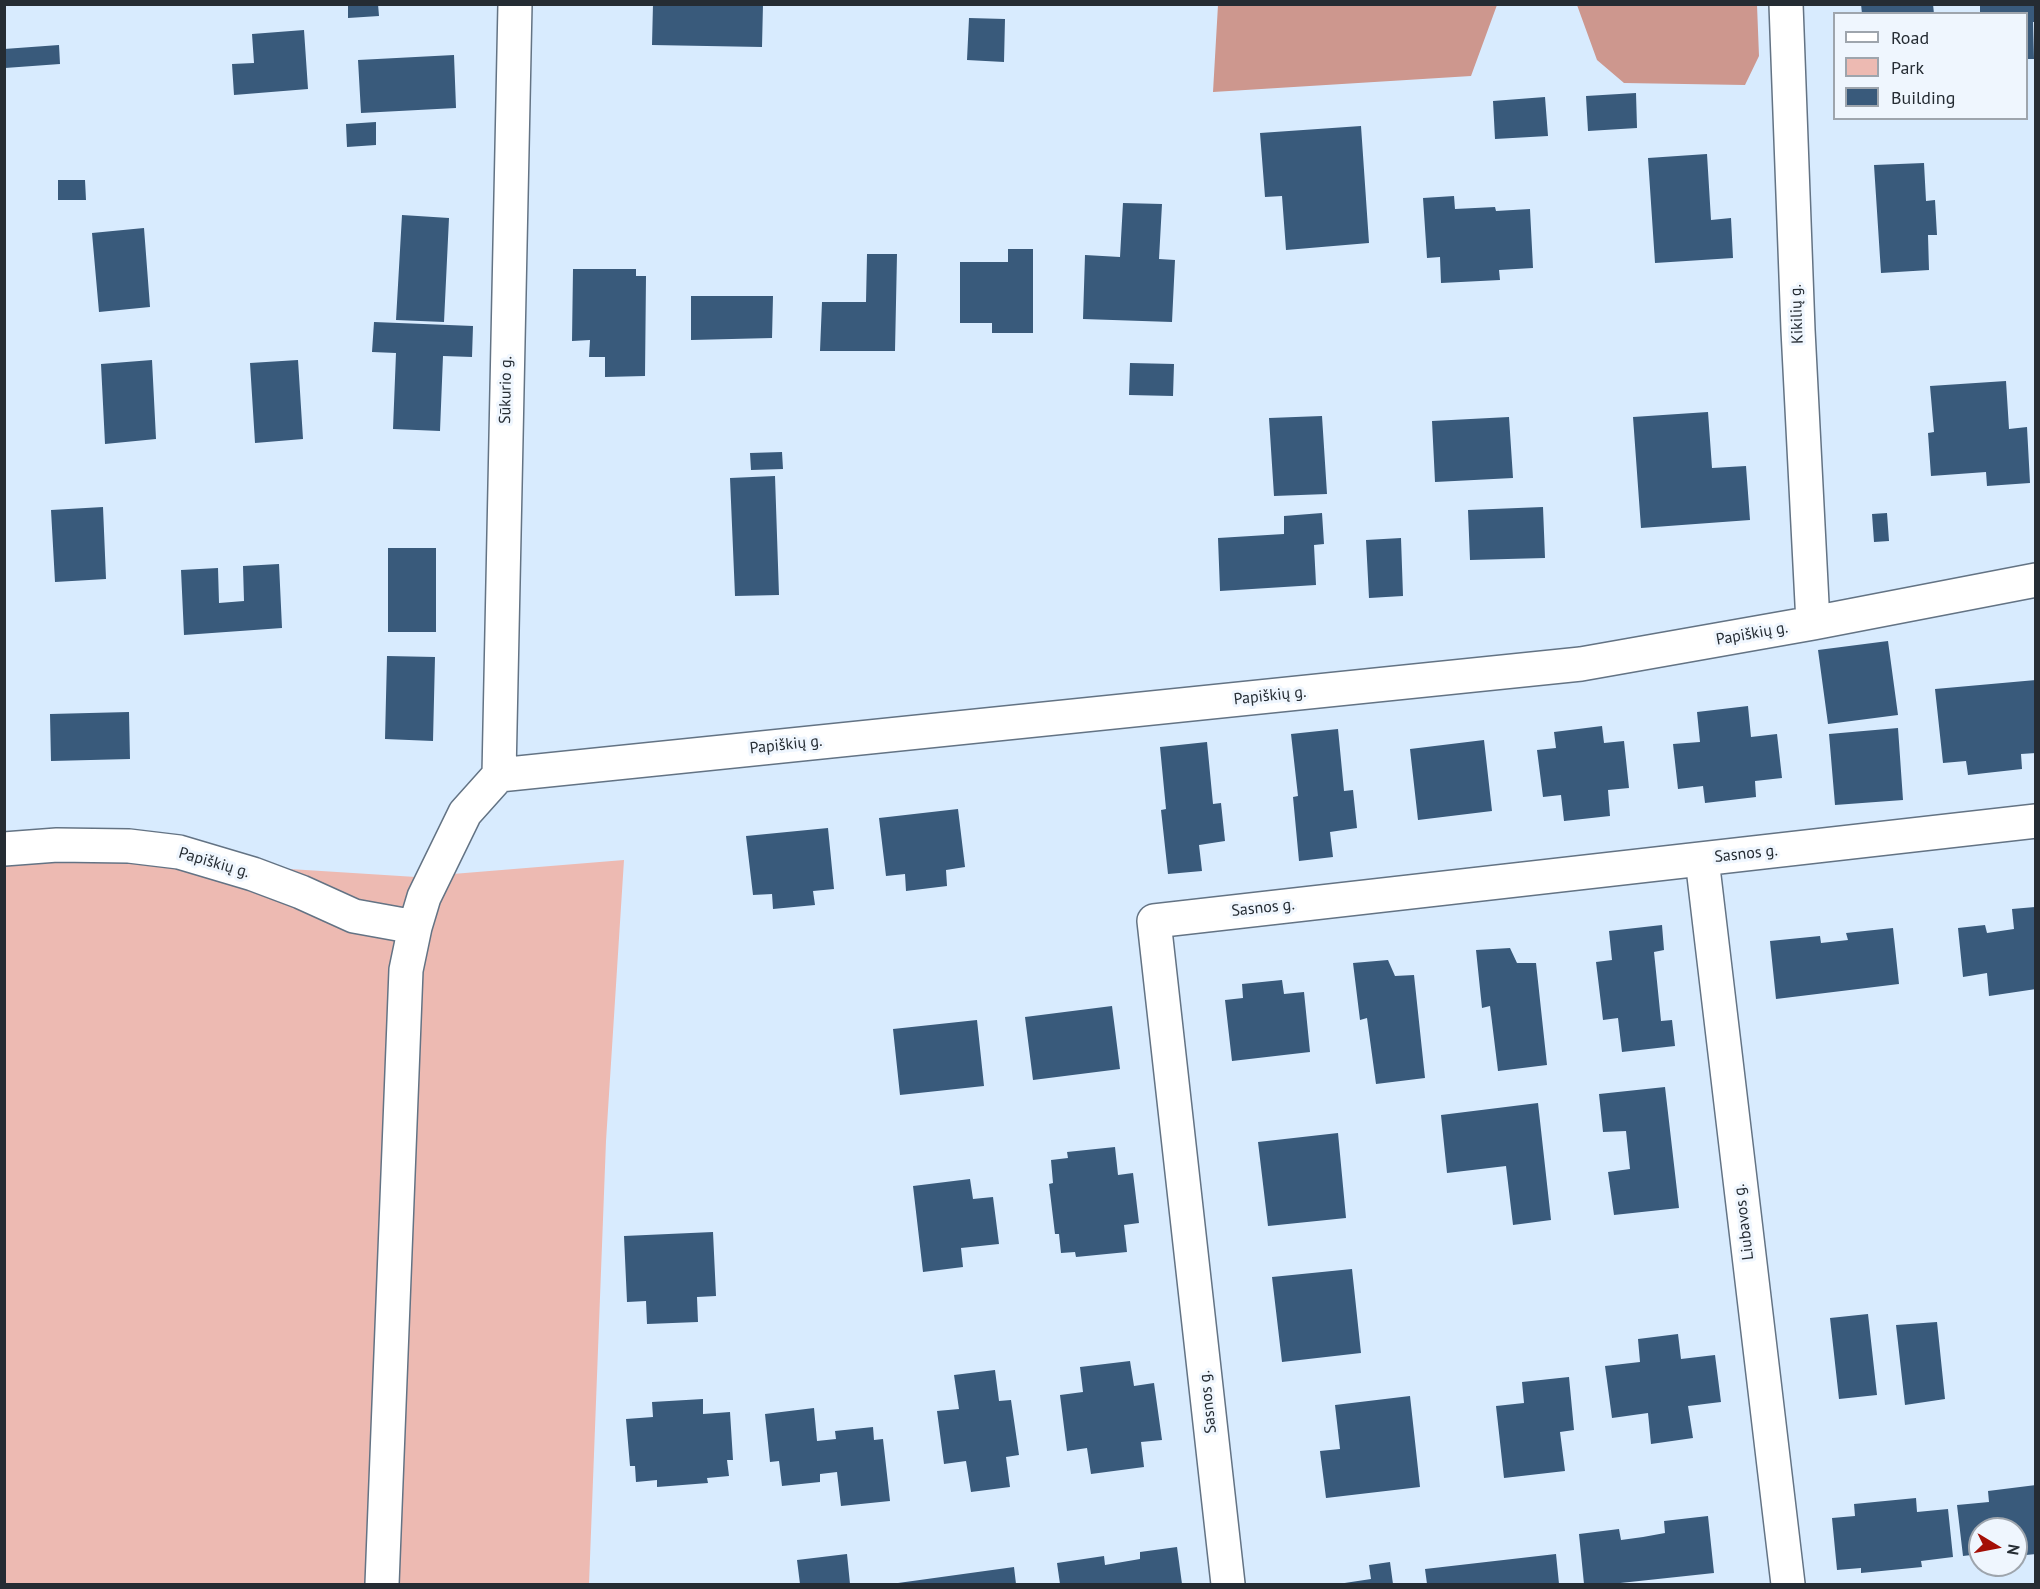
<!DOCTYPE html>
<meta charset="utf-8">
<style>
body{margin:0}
#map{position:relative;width:2040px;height:1589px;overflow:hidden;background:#d8ebfe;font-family:"PT Sans",sans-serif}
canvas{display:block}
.frame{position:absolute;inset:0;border:6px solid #252c33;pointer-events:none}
.legend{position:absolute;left:1833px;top:12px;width:195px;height:108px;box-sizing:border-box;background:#eff6fe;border:2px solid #9ea5ad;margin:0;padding:8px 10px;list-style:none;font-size:18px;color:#252c33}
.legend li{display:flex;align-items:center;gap:12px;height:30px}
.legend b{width:30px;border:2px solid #9ea5ad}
.north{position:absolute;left:1968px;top:1517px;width:60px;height:60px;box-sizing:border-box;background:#eff6fe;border:2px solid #9ea5ad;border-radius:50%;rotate:100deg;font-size:16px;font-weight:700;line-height:24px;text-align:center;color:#252c33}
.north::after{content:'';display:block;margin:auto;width:21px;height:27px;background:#a40f06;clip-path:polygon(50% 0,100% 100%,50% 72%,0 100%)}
</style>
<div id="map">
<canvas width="2040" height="1589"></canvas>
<div class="frame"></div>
<ul class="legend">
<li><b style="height:8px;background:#fff"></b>Road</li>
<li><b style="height:16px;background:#edbab2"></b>Park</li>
<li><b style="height:16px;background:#395a7b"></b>Building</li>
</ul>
<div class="north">N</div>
</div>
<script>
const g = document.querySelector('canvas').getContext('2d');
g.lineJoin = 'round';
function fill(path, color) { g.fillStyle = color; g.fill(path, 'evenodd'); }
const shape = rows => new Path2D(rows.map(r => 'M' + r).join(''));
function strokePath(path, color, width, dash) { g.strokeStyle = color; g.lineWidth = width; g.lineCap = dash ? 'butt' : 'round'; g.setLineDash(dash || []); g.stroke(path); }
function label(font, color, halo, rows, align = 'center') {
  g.font = font + ' "PT Sans",sans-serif'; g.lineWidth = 6; g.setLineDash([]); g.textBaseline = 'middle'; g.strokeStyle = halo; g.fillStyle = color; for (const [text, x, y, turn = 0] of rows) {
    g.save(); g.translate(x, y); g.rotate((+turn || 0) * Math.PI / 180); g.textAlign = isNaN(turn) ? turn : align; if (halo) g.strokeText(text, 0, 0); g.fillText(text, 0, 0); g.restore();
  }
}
fill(shape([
 [100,857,416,877,624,860,606,1141,589,1584,5,1584,5,866]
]), '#edbab2');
fill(shape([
 [1218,5,1218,4,1497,5,1471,76,1213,92],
 [1577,5,1757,5,1759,56,1745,85,1624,83,1597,60]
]), '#cd978e');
fill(shape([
 [348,4,378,4,379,16,348,18],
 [653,4,763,4,762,47,652,45],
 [1861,4,1933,4,1934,14,1862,14],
 [1980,4,2036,4,2036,22,2033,22,2034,59,2026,59,2026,14,1980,14],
 [969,18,1005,19,1004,62,967,60],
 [304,30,308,89,234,95,232,64,254,63,252,34],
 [59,45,60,64,5,68,4,49],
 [454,55,456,108,361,113,358,60],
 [1636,93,1637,128,1588,131,1586,96],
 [1545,97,1548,136,1495,139,1493,101],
 [376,122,376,145,347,147,346,124],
 [1361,126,1369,243,1286,250,1282,196,1265,197,1260,133],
 [1707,154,1711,220,1731,218,1733,258,1655,263,1648,158],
 [1924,163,1926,201,1935,200,1937,235,1928,235,1929,270,1881,273,1874,165],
 [58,180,85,180,86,200,58,200],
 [1454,196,1455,209,1495,207,1496,211,1530,209,1533,268,1499,270,1500,280,1441,283,1440,257,1427,258,1423,198],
 [1123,203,1162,204,1159,259,1175,260,1172,322,1083,319,1085,255,1120,257],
 [402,215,449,218,444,322,396,320],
 [144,228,150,307,99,312,92,233],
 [1008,249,1033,249,1033,333,992,333,992,323,960,323,960,262,1008,262],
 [867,254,897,254,895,351,820,351,822,302,866,302],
 [573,269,636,269,636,276,646,276,645,376,605,377,605,357,589,357,590,340,572,341],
 [691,296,773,296,772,338,691,340],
 [374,322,473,326,472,357,443,356,440,431,393,429,396,353,372,352],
 [152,360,156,439,105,444,101,364],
 [298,360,303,439,255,443,250,363],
 [1130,363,1174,364,1173,396,1129,395],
 [2006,381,2009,429,2027,427,2030,483,1987,486,1986,472,1931,476,1928,433,1934,432,1930,386],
 [1708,412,1712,468,1746,466,1750,520,1641,528,1633,417],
 [1322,416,1327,494,1274,496,1269,418],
 [1509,417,1513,478,1435,482,1432,421],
 [782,452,783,469,751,470,750,453],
 [775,476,779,595,735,596,730,478],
 [103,507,106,579,55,582,51,510],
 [1543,507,1545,558,1470,560,1468,510],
 [1322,513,1324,544,1314,545,1316,585,1220,591,1218,538,1284,534,1284,516],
 [1887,513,1889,541,1874,542,1872,514],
 [1401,538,1403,596,1369,598,1366,540],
 [388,548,436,548,436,632,388,632],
 [279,564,282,628,184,635,181,570,218,568,219,603,244,601,243,566],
 [1888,641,1898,715,1828,724,1818,650],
 [387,656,435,657,433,741,385,739],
 [2036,680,2036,753,2021,754,2022,769,1968,775,1966,761,1943,763,1935,689],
 [1748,706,1751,737,1777,734,1782,778,1755,781,1756,797,1705,803,1703,786,1678,789,1673,744,1700,742,1697,712],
 [129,712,130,759,51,761,50,714],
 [1602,726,1604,743,1624,741,1629,788,1608,790,1610,816,1564,821,1561,795,1543,797,1537,750,1556,748,1554,732],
 [1898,728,1903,800,1835,805,1829,734],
 [1338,729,1344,791,1353,790,1357,828,1330,832,1333,857,1299,861,1293,797,1298,796,1291,734],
 [1484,740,1492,811,1418,820,1410,749],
 [1207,742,1213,804,1221,803,1225,841,1199,845,1202,871,1168,874,1161,810,1166,809,1160,747],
 [958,809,965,867,946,870,947,886,906,891,905,874,886,876,879,818],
 [828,828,834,889,813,891,815,905,773,909,772,894,753,895,746,836],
 [2035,907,2036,989,1989,996,1987,973,1963,977,1958,928,1985,925,1987,933,2014,929,2012,909],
 [1662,925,1664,950,1654,952,1661,1021,1672,1020,1675,1046,1622,1052,1618,1018,1603,1020,1596,962,1612,960,1609,931],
 [1893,928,1899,984,1776,999,1770,941,1820,936,1821,943,1848,940,1846,933],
 [1510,948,1517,963,1536,963,1547,1065,1498,1071,1490,1006,1482,1008,1476,950],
 [1388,960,1395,976,1414,975,1425,1078,1376,1084,1367,1018,1360,1020,1353,963],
 [1282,980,1284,994,1304,992,1310,1052,1232,1061,1225,1000,1243,998,1242,984],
 [1112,1006,1120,1069,1033,1080,1025,1017],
 [977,1020,984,1086,900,1095,893,1029],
 [1665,1087,1679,1208,1614,1215,1608,1172,1630,1169,1626,1131,1603,1132,1599,1094],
 [1538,1103,1551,1220,1513,1225,1506,1166,1447,1173,1441,1115],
 [1338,1133,1346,1218,1268,1226,1258,1142],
 [1115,1147,1118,1175,1133,1173,1139,1223,1124,1225,1127,1252,1076,1257,1075,1252,1061,1253,1059,1234,1055,1234,1049,1184,1053,1183,1051,1160,1068,1158,1067,1152],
 [970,1179,973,1199,993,1197,999,1244,961,1248,963,1267,923,1272,913,1186],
 [713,1232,716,1296,697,1297,698,1322,647,1324,646,1301,627,1302,624,1236],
 [1352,1269,1361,1353,1282,1362,1272,1277],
 [1868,1314,1877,1395,1839,1399,1830,1318],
 [1937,1322,1945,1399,1905,1405,1896,1325],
 [1678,1334,1681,1359,1715,1355,1721,1402,1688,1406,1693,1438,1651,1444,1648,1413,1612,1418,1605,1366,1640,1362,1638,1339],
 [1130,1361,1134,1386,1154,1383,1162,1440,1141,1442,1144,1467,1091,1474,1087,1448,1067,1451,1060,1395,1083,1392,1080,1367],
 [995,1370,999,1401,1011,1400,1019,1455,1006,1457,1010,1487,971,1492,966,1461,944,1464,937,1411,959,1409,954,1375],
 [1569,1377,1574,1430,1560,1432,1565,1471,1504,1478,1496,1406,1524,1403,1522,1382],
 [1410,1396,1420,1487,1326,1498,1320,1451,1340,1449,1335,1405],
 [703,1399,703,1414,730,1412,733,1460,727,1460,729,1476,707,1478,708,1483,657,1487,657,1480,636,1482,635,1466,630,1466,626,1419,653,1417,652,1402],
 [814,1408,817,1441,836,1439,835,1431,873,1427,874,1440,883,1439,890,1501,841,1506,837,1472,820,1474,820,1482,782,1486,779,1461,770,1462,765,1414],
 [2036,1485,2036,1554,2016,1556,2016,1529,1980,1529,1980,1554,1963,1556,1957,1505,1989,1502,1988,1491],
 [1916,1498,1917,1512,1948,1509,1953,1557,1921,1561,1922,1567,1861,1573,1861,1568,1837,1570,1832,1518,1855,1516,1854,1504],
 [1708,1516,1714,1573,1611,1584,1584,1584,1579,1534,1619,1529,1621,1540,1643,1537,1665,1533,1664,1521],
 [1177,1547,1182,1584,1060,1584,1057,1563,1104,1556,1105,1565,1140,1559,1140,1552],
 [847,1554,850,1584,800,1584,797,1560],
 [1556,1554,1559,1584,1427,1584,1425,1569],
 [1390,1562,1393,1584,1338,1584,1371,1579,1369,1565],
 [1014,1567,1016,1584,898,1584,898,1583]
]), '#395a7b');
const minor = shape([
 [1786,4,1798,330,1813,623],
 [499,775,1581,664,1813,623,2036,580],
 [499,775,515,4],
 [4,849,57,845,129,846,179,852,253,874,301,892,354,916,415,927],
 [1702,859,1788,1584],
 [382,1584,406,970,415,927,424,897,465,813,499,775],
 [1228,1584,1154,921,2036,821]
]);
strokePath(minor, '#637384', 36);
strokePath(minor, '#fff', 33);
label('16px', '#252c33', '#eff6fe', [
 ["Kikilių g.",1797,314,-92],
 ["Sūkurio g.",506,390,-89],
 ["Papiškių g.",1752,634,-10],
 ["Papiškių g.",1270,696,-6],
 ["Papiškių g.",786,745,-6],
 ["Sasnos g.",1746,854,-6],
 ["Papiškių g.",214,863,16],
 ["Sasnos g.",1263,908,-6],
 ["Liubavos g.",1744,1222,-97],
 ["Sasnos g.",1208,1402,-96]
]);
</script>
